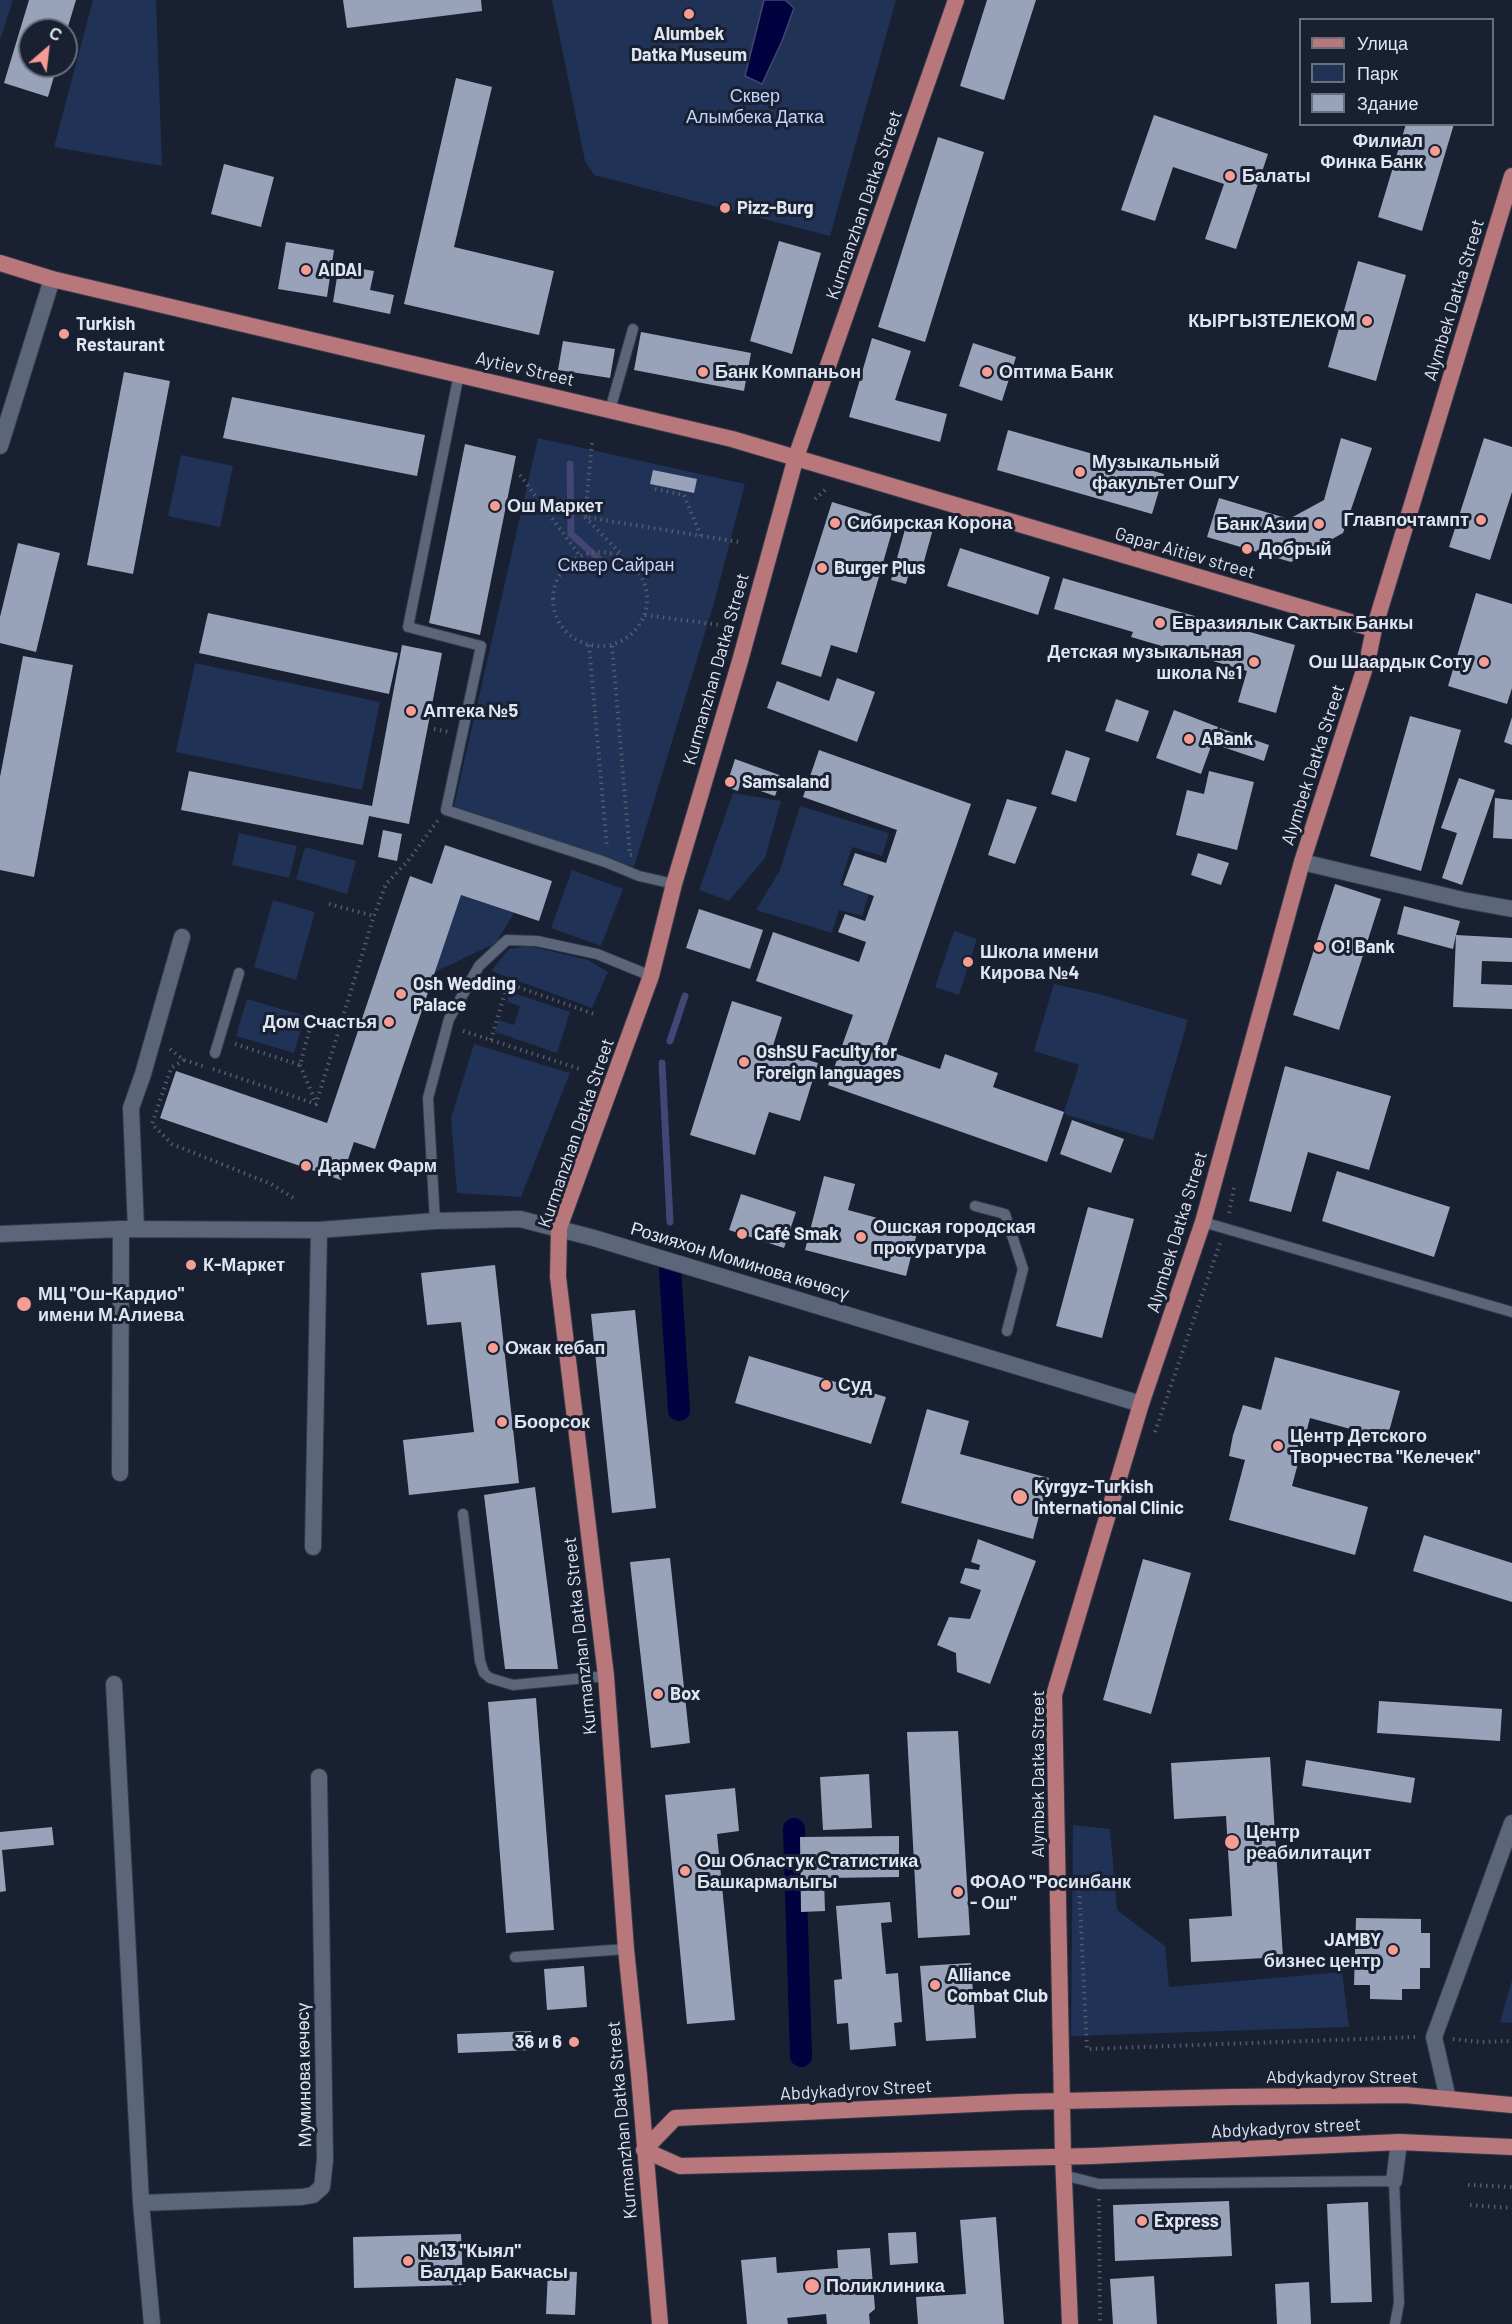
<!DOCTYPE html>
<meta charset="utf-8">
<style>
body{margin:0}
#map{position:relative;width:1512px;height:2324px;overflow:hidden;background:#182031;font-family:Barlow,sans-serif}
canvas{display:block}
.legend{position:absolute;left:1299px;top:18px;width:195px;height:108px;box-sizing:border-box;background:#182031;border:2px solid #686f7e;margin:0;padding:8px 10px;list-style:none;font-size:18px;color:#dfe5f1}
.legend li{display:flex;align-items:center;gap:12px;height:30px}
.legend b{width:30px;border:2px solid #686f7e}
.north{position:absolute;left:18px;top:18px;width:60px;height:60px;box-sizing:border-box;background:#182031;border:2px solid #686f7e;border-radius:50%;rotate:28deg;font-size:16px;font-weight:700;line-height:24px;text-align:center;color:#dfe5f1}
.north::after{content:'';display:block;margin:auto;width:21px;height:27px;background:#f59c93;clip-path:polygon(50% 0,100% 100%,50% 72%,0 100%)}
</style>
<div id="map">
<canvas width="1512" height="2324"></canvas>
<ul class="legend">
<li><b style="height:8px;background:#b8777a"></b>Улица</li>
<li><b style="height:16px;background:#203256"></b>Парк</li>
<li><b style="height:16px;background:#98a3b9"></b>Здание</li>
</ul>
<div class="north">С</div>
</div>
<script>
const g = document.querySelector('canvas').getContext('2d');
g.lineJoin = 'round';
function fill(path, color) { g.fillStyle = color; g.fill(path, 'evenodd'); }
const shape = rows => new Path2D(rows.map(r => 'M' + r).join(''));
function strokePath(path, color, width, dash) { g.strokeStyle = color; g.lineWidth = width; g.lineCap = dash ? 'butt' : 'round'; g.setLineDash(dash || []); g.stroke(path); }
function label(font, color, halo, rows, align = 'center') {
  g.font = font + ' Barlow,sans-serif'; g.lineWidth = 6; g.setLineDash([]); g.textBaseline = 'middle'; g.strokeStyle = halo; g.fillStyle = color; for (const [text, x, y, turn = 0] of rows) {
    g.save(); g.translate(x, y); g.rotate((+turn || 0) * Math.PI / 180); g.textAlign = isNaN(turn) ? turn : align; if (halo) g.strokeText(text, 0, 0); g.fillText(text, 0, 0); g.restore();
  }
}
fill(shape([
 [0,0,13,0,0,40],
 [93,0,156,0,162,166,54,147],
 [552,0,896,0,830,236,594,175,585,161],
 [538,438,745,484,714,603,634,867,454,806],
 [181,455,233,466,220,527,168,516],
 [195,663,380,702,362,790,176,752],
 [733,793,781,801,765,858,729,901,699,890],
 [800,806,889,833,882,856,852,847,840,885,869,894,862,916,839,910,832,933,756,910,780,870],
 [239,833,297,846,289,878,232,865],
 [305,847,356,861,347,894,296,879],
 [572,870,623,889,601,946,551,928],
 [461,895,514,913,496,943,435,972],
 [273,900,315,912,296,980,254,967],
 [954,931,977,939,959,995,935,987],
 [530,946,588,960,608,972,592,1008,491,971,509,949],
 [1054,984,1099,994,1188,1020,1153,1140,1067,1115,1064,1112,1079,1065,1034,1051],
 [510,992,570,1012,557,1053,495,1032,499,1020,514,1025,520,1006,507,1002],
 [247,999,305,1016,294,1053,236,1036],
 [474,1044,570,1073,521,1197,457,1193,451,1118],
 [1073,1825,1110,1829,1117,1910,1165,1946,1169,1987,1342,1972,1349,2027,1071,2036],
 [1512,1980,1512,2023,1500,2022]
]), '#203256');
const water = shape([
 [764,0,785,0,794,8,782,41,762,84,745,76,764,0]
]);
fill(water, '#00013e');
strokePath(water, '#434574', 1.5);
strokePath(shape([
 [570,464,571,534,599,559],
 [670,1041,685,996],
 [662,1063,670,1222]
]), '#434574', 7);
strokePath(shape([
 [670,1270,679,1410],
 [794,1829,801,2056]
]), '#00013e', 22);
fill(shape([
 [29,0,76,0,67,30,30,30,30,66,57,66,48,97,4,83],
 [343,0,481,0,482,11,347,28],
 [987,0,1036,0,1004,100,960,86],
 [456,78,492,87,454,247,554,271,539,335,404,304],
 [1154,115,1268,154,1236,249,1205,239,1224,184,1173,167,1155,221,1121,210],
 [1406,124,1454,124,1422,231,1378,217],
 [938,137,984,152,925,342,878,327],
 [224,164,274,177,261,227,211,214],
 [779,241,821,253,792,354,750,341],
 [286,242,334,250,327,297,278,289],
 [1358,261,1406,275,1376,381,1328,367],
 [339,265,374,271,370,290,394,295,390,314,333,302],
 [641,332,751,353,744,391,634,370],
 [872,338,911,351,895,400,947,414,940,442,849,417],
 [563,341,615,349,610,378,558,370],
 [973,343,1016,357,1002,401,959,386],
 [124,372,170,381,133,574,87,565],
 [232,397,425,435,417,476,223,438],
 [1008,430,1164,474,1152,514,997,470],
 [1341,438,1372,448,1343,533,1291,562,1207,537,1219,498,1289,519,1324,500],
 [1484,438,1512,447,1512,492,1490,560,1449,547],
 [465,444,516,456,480,635,429,623],
 [653,470,697,479,694,493,650,484],
 [832,502,895,521,857,653,831,645,821,677,781,664],
 [907,522,933,529,923,565,912,561,906,584,891,580],
 [18,543,60,553,36,652,0,643,0,617],
 [960,548,1050,577,1038,615,947,586],
 [1063,578,1295,645,1276,713,1238,702,1247,671,1131,637,1133,632,1054,609],
 [1476,593,1512,604,1512,688,1507,704,1448,686],
 [208,613,398,653,389,694,199,653],
 [402,645,442,653,409,824,369,816,363,845,181,810,189,771,372,806],
 [23,656,73,665,34,877,0,870,0,777],
 [837,678,875,692,857,742,767,708,777,681,829,701],
 [1116,699,1149,711,1138,742,1105,731],
 [1174,710,1218,727,1201,774,1156,758],
 [1410,716,1461,730,1421,871,1370,856],
 [1512,717,1512,745,1504,742],
 [1220,728,1269,745,1264,761,1214,744],
 [819,750,971,804,885,1050,940,1069,945,1054,998,1073,993,1087,1064,1112,1047,1162,828,1085,853,1015,756,981,773,932,859,962,866,942,838,932,845,914,865,921,874,896,843,885,855,853,886,863,897,830,803,797],
 [1066,750,1090,758,1076,802,1051,794],
 [735,759,782,776,775,796,740,784,738,791,726,787],
 [1209,771,1254,782,1237,850,1176,835,1187,790,1204,794],
 [1459,778,1495,790,1462,885,1442,878,1457,833,1441,828],
 [1495,798,1512,800,1512,839,1493,838],
 [1007,799,1037,807,1015,864,988,855],
 [383,830,402,834,397,861,378,857],
 [445,845,552,881,539,921,461,895,375,1149,354,1142,341,1180,160,1118,176,1071,327,1123,410,876,432,884],
 [1198,853,1229,863,1221,885,1191,875],
 [1335,884,1381,899,1339,1030,1293,1015],
 [1404,906,1460,921,1456,935,1512,938,1512,962,1482,961,1481,984,1512,985,1512,1009,1453,1007,1456,935,1453,949,1397,934],
 [699,909,763,930,750,969,686,948],
 [732,1001,782,1017,772,1049,818,1063,800,1121,769,1112,755,1155,690,1135],
 [1285,1066,1391,1096,1369,1170,1308,1152,1291,1212,1249,1201],
 [1072,1120,1124,1139,1111,1173,1060,1154],
 [1337,1171,1450,1207,1434,1257,1322,1221],
 [824,1176,855,1184,848,1210,918,1229,906,1276,805,1250],
 [741,1194,796,1212,784,1248,729,1230],
 [1088,1207,1134,1219,1102,1338,1056,1326],
 [495,1265,519,1483,409,1495,403,1440,474,1432,461,1322,427,1325,421,1273],
 [635,1310,656,1508,612,1513,591,1314],
 [749,1356,886,1397,871,1444,735,1403],
 [1275,1357,1400,1391,1387,1439,1310,1418,1292,1486,1368,1507,1355,1555,1229,1520,1245,1460,1229,1456,1233,1435,1243,1405,1261,1410],
 [927,1409,969,1421,960,1454,1049,1478,1033,1539,901,1503],
 [535,1487,558,1669,505,1669,484,1495],
 [1424,1535,1512,1563,1512,1602,1413,1571],
 [978,1539,1036,1561,990,1684,957,1672,956,1653,937,1645,949,1617,970,1619,981,1590,960,1583,965,1568,979,1570,980,1565,971,1562],
 [670,1558,690,1743,651,1748,630,1562],
 [1143,1559,1191,1573,1151,1714,1103,1700],
 [536,1698,554,1930,506,1933,488,1702],
 [1379,1701,1502,1709,1500,1741,1377,1733],
 [958,1731,970,1935,918,1938,907,1732],
 [1270,1757,1283,1957,1191,1962,1189,1919,1232,1916,1226,1816,1174,1819,1171,1763],
 [1306,1760,1415,1778,1411,1803,1302,1786],
 [869,1774,872,1828,823,1830,820,1777],
 [735,1788,739,1831,717,1834,735,2020,687,2024,665,1795],
 [52,1827,54,1845,2,1850,6,1891,0,1892,0,1832],
 [899,1836,899,1877,824,1878,825,1911,801,1912,800,1837],
 [890,1902,892,1922,881,1923,886,1974,898,1973,902,2022,894,2023,896,2046,850,2050,848,2023,837,2024,834,1980,842,1979,836,1906],
 [1356,1918,1421,1919,1421,1933,1430,1933,1430,1968,1420,1968,1420,1989,1402,1989,1402,2000,1370,1999,1370,1985,1354,1985],
 [971,1963,976,2038,926,2041,920,1966],
 [584,1966,587,2007,547,2010,544,1969],
 [531,2031,532,2050,458,2053,457,2034],
 [1229,2201,1232,2256,1115,2261,1113,2205],
 [1368,2202,1372,2302,1331,2303,1327,2204],
 [996,2217,1004,2324,918,2324,916,2297,966,2294,960,2220],
 [916,2232,918,2263,890,2265,888,2233],
 [461,2234,463,2285,354,2288,353,2237],
 [870,2248,875,2309,869,2314,870,2324,827,2324,826,2314,787,2318,788,2324,747,2324,741,2260,776,2257,777,2273,838,2268,837,2250],
 [548,2271,577,2272,575,2315,546,2314],
 [1154,2276,1157,2324,1113,2324,1110,2279],
 [1309,2282,1311,2324,1277,2324,1275,2284]
]), '#98a3b9');
const service = shape([
 [459,374,408,627,481,646,446,810,605,862,639,876,674,884],
 [610,410,633,329],
 [215,1053,239,973],
 [975,1206,1005,1214,1023,1269,1007,1331],
 [435,1221,428,1098,449,1019,479,966,507,940,537,941,597,954,651,976],
 [1203,1222,1512,1312],
 [463,1514,480,1661,484,1673,490,1678,513,1685,606,1676],
 [515,1957,626,1949],
 [1063,2175,1099,2184,1394,2181,1399,2303,1395,2324]
]);
const minor = shape([
 [0,446,52,279],
 [1302,862,1463,900,1512,909],
 [136,1229,131,1108,143,1074,182,937],
 [0,1234,121,1229,319,1230,435,1221,520,1219,594,1238,1141,1404],
 [120,1473,121,1229],
 [313,1547,319,1230],
 [114,1684,141,2203,152,2324],
 [1448,2099,1434,2037,1512,1823],
 [1394,2181,1399,2142],
 [141,2203,302,2197,313,2195,322,2187,325,2160,319,1777]
]);
const primary = shape([
 [0,263,52,279,732,439,1374,629],
 [644,2150,675,2118,1018,2102,1232,2097,1405,2095,1512,2105],
 [644,2150,680,2166,1092,2156,1399,2142,1512,2147],
 [660,2324,639,2075,626,1949,606,1676,558,1277,559,1228,651,976,674,884,740,661,796,457,956,0],
 [1070,2324,1063,2156,1054,1695,1141,1404,1203,1222,1302,862,1368,658,1374,629,1512,176]
]);
strokePath(service, '#343a48', 12);
strokePath(minor, '#343a48', 18);
strokePath(primary, '#343a48', 18);
strokePath(shape([
 [592,443,585,517,739,542],
 [520,475,580,556],
 [655,489,684,495,701,536],
 [815,499,826,489],
 [585,517,623,556],
 '553 599a47 47 0 1 1 94 0a47 47 0 1 1-94 0Z',
 [645,615,720,625],
 [589,645,607,848],
 [612,646,630,855,632,855],
 [434,729,448,732],
 [329,904,374,916],
 [490,977,597,1015],
 [463,1031,580,1069],
 [491,1040,508,983],
 [235,1044,300,1065,312,1020,338,1028],
 [170,1049,184,1060,206,1067],
 [184,1060,171,1068,152,1124,172,1144,271,1184,295,1199],
 [300,1065,316,1103],
 [213,1069,316,1104,374,916,386,884,408,861,438,820],
 [1229,1213,1234,1188],
 [1155,1432,1220,1243],
 [1079,1884,1087,2049,1416,2037],
 [1453,2039,1481,2042,1512,2041],
 [1468,2185,1512,2187],
 [1099,2199,1100,2324],
 [1470,2205,1512,2208]
]), '#545c6b', 4, [1.5, 4.5]);
strokePath(service, '#5c667a', 10);
strokePath(minor, '#5c667a', 16);
strokePath(primary, '#b8777a', 16);
for (const [x, y, r, color] of [
 [689,14,6,"#f59c93"],
 [1435,151,6,"#f59c93"],
 [1230,176,6,"#f59c93"],
 [725,208,6,"#f59c93"],
 [306,270,6,"#f59c93"],
 [1367,321,6,"#f59c93"],
 [64,334,6,"#f59c93"],
 [703,372,6,"#f59c93"],
 [987,372,6,"#f59c93"],
 [1080,472,6,"#f59c93"],
 [495,506,6,"#f59c93"],
 [1481,520,6,"#f59c93"],
 [835,523,6,"#f59c93"],
 [1319,524,6,"#f59c93"],
 [1247,549,6,"#f59c93"],
 [822,568,6,"#f59c93"],
 [1160,623,6,"#f59c93"],
 [1254,662,6,"#f59c93"],
 [1484,662,6,"#f59c93"],
 [411,711,6,"#f59c93"],
 [1189,739,6,"#f59c93"],
 [730,782,6,"#f59c93"],
 [1319,947,6,"#f59c93"],
 [968,962,6,"#f59c93"],
 [401,994,6,"#f59c93"],
 [389,1022,6,"#f59c93"],
 [744,1062,6,"#f59c93"],
 [306,1166,6,"#f59c93"],
 [742,1234,6,"#f59c93"],
 [861,1237,6,"#f59c93"],
 [191,1265,6,"#f59c93"],
 [24,1304,8,"#f59c93"],
 [493,1348,6,"#f59c93"],
 [826,1385,6,"#f59c93"],
 [502,1422,6,"#f59c93"],
 [1278,1446,6,"#f59c93"],
 [1020,1497,8,"#f59c93"],
 [658,1694,6,"#f59c93"],
 [1232,1842,8,"#f59c93"],
 [685,1871,6,"#f59c93"],
 [958,1892,6,"#f59c93"],
 [1393,1950,6,"#f59c93"],
 [935,1985,6,"#f59c93"],
 [574,2042,6,"#f59c93"],
 [1142,2221,6,"#f59c93"],
 [408,2261,6,"#f59c93"],
 [812,2286,8,"#f59c93"]
]) { const dot = new Path2D(); dot.arc(x, y, r, 0, 2 * Math.PI); g.fillStyle = color; g.fill(dot); strokePath(dot, '#182031', 2); }
label('bold 18px', '#dfe5f1', '#182031', [
 ["Alumbek",689,34,"center"],
 ["Datka Museum",689,55,"center"],
 ["Филиал",1423,141,"right"],
 ["Финка Банк",1423,162,"right"],
 ["Балаты",1242,176],
 ["Pizz-Burg",737,208],
 ["AIDAI",318,270],
 ["КЫРГЫЗТЕЛЕКОМ",1355,321,"right"],
 ["Turkish",76,324],
 ["Restaurant",76,345],
 ["Банк Компаньон",715,372],
 ["Оптима Банк",999,372],
 ["Музыкальный",1092,462],
 ["факультет ОшГУ",1092,483],
 ["Ош Маркет",507,506],
 ["Главпочтампт",1469,520,"right"],
 ["Сибирская Корона",847,523],
 ["Банк Азии",1307,524,"right"],
 ["Добрый",1259,549],
 ["Burger Plus",834,568],
 ["Евразиялык Сактык Банкы",1172,623],
 ["Детская музыкальная",1242,652,"right"],
 ["школа №1",1242,673,"right"],
 ["Ош Шаардык Соту",1472,662,"right"],
 ["Аптека №5",423,711],
 ["ABank",1201,739],
 ["Samsaland",742,782],
 ["О! Bank",1331,947],
 ["Школа имени",980,952],
 ["Кирова №4",980,973],
 ["Osh Wedding",413,984],
 ["Palace",413,1005],
 ["Дом Счастья",377,1022,"right"],
 ["OshSU Faculty for",756,1052],
 ["Foreign languages",756,1073],
 ["Дармек Фарм",318,1166],
 ["Ошская городская",873,1227],
 ["прокуратура",873,1248],
 ["Café Smak",754,1234],
 ["К-Маркет",203,1265],
 ["МЦ \"Ош-Кардио\"",38,1294],
 ["имени М.Алиева",38,1315],
 ["Ожак кебап",505,1348],
 ["Суд",838,1385],
 ["Боорсок",514,1422],
 ["Центр Детского",1290,1436],
 ["Творчества \"Келечек\"",1290,1457],
 ["Kyrgyz-Turkish",1034,1487],
 ["International Clinic",1034,1508],
 ["Box",670,1694],
 ["Центр",1246,1832],
 ["реабилитацит",1246,1853],
 ["Ош Областук Статистика",697,1861],
 ["Башкармалыгы",697,1882],
 ["ФОАО \"Росинбанк",970,1882],
 ["- Ош\"",970,1903],
 ["JAMBY",1381,1940,"right"],
 ["бизнес центр",1381,1961,"right"],
 ["Alliance",947,1975],
 ["Combat Club",947,1996],
 ["36 и 6",562,2042,"right"],
 ["Express",1154,2221],
 ["№13 \"Кыял\"",420,2251],
 ["Балдар Бакчасы",420,2272],
 ["Поликлиника",826,2286]
], 'left');
label('18px', '#c0d4fa', '#182031', [
 ["Сквер",755,96],
 ["Алымбека Датка",755,117],
 ["Сквер Сайран",616,565]
]);
label('18px', '#dfe5f1', '#182031', [
 ["Kurmanzhan Datka Street",864,205,-71],
 ["Alymbek Datka Street",1454,300,-73],
 ["Aytiev Street",525,369,13],
 ["Gapar Aitiev street",1185,553,16],
 ["Kurmanzhan Datka Street",716,669,-74],
 ["Alymbek Datka Street",1313,765,-72],
 ["Kurmanzhan Datka Street",576,1133,-71],
 ["Alymbek Datka Street",1177,1232,-73],
 ["Розияхон Моминова көчөсү",740,1261,17],
 ["Kurmanzhan Datka Street",580,1636,-96],
 ["Alymbek Datka Street",1038,1774,-90],
 ["Муминова көчөсү",304,2075,-91],
 ["Abdykadyrov Street",1342,2077],
 ["Abdykadyrov Street",856,2090,-3],
 ["Kurmanzhan Datka Street",622,2120,-95],
 ["Abdykadyrov street",1286,2128,-3]
]);
</script>
